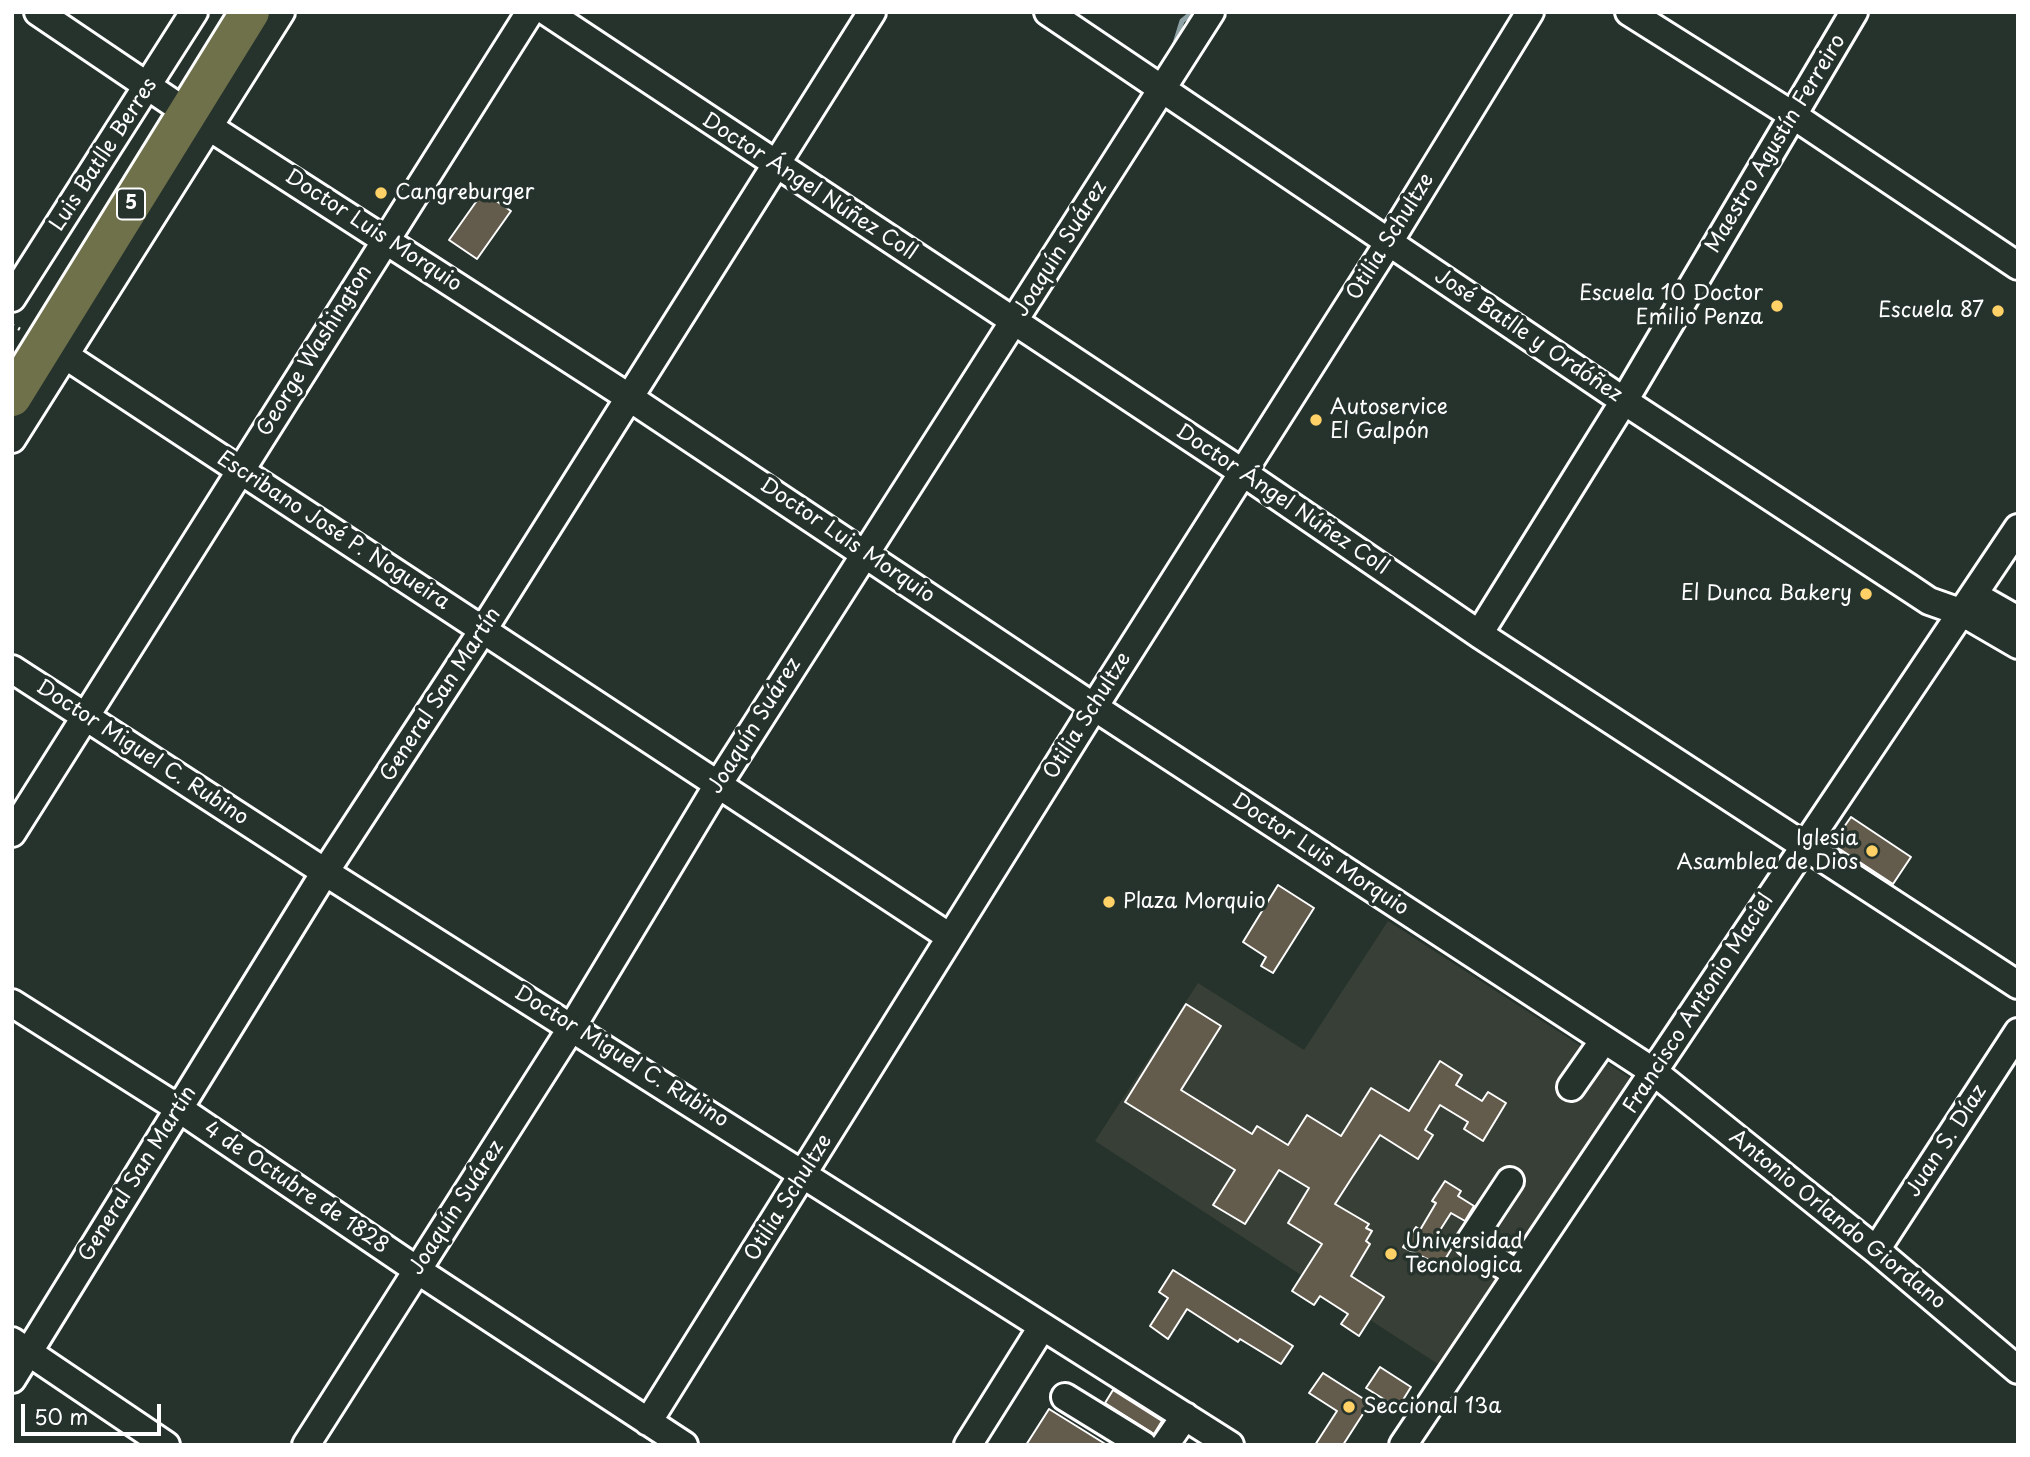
<!DOCTYPE html>
<meta charset="utf-8">
<style>
body{margin:0}
#map{position:relative;width:2030px;height:1457px;overflow:hidden;background:#26332d;font-family:"Playpen Sans",sans-serif}
canvas{display:block}
.frame{position:absolute;inset:0;border:14px solid #fff;pointer-events:none}
.scale{position:absolute;left:21px;top:1404px;width:140px;height:32px;box-sizing:border-box;border:4px solid #fff;border-top:0;padding-left:9px;font-size:21px;line-height:24px;white-space:nowrap;color:#fff;-webkit-text-stroke:5px #26332d;paint-order:stroke}
</style>
<div id="map">
<canvas width="2030" height="1457"></canvas>
<div class="frame"></div>
<div class="scale">50 m</div>
</div>
<script>
const g = document.querySelector('canvas').getContext('2d');
g.lineJoin = 'round';
function fill(path, color) { g.fillStyle = color; g.fill(path, 'evenodd'); }
const shape = rows => new Path2D(rows.map(r => 'M' + r).join(''));
function strokePath(path, color, width, dash) { g.strokeStyle = color; g.lineWidth = width; g.lineCap = dash ? 'butt' : 'round'; g.setLineDash(dash || []); g.stroke(path); }
function label(font, color, halo, rows, align = 'center') {
  g.font = font + ' "Playpen Sans",sans-serif'; g.lineWidth = 7; g.setLineDash([]); g.textBaseline = 'middle'; g.strokeStyle = halo; g.fillStyle = color; for (const [text, x, y, turn = 0] of rows) {
    g.save(); g.translate(x, y); g.rotate((+turn || 0) * Math.PI / 180); g.textAlign = isNaN(turn) ? turn : align; if (halo) g.strokeText(text, 0, 0); g.fillText(text, 0, 0); g.restore();
  }
}
fill(shape([
 [1388,921,1630,1078,1441,1366,1095,1141,1198,983,1304,1050]
]), '#383f36');
strokePath(shape([
 [1173,50,1182,21,1193,12]
]), '#8fa3a6', 5);
const building = shape([
 [483,192,511,211,477,259,449,240,483,192],
 [1851,817,1911,857,1893,884,1832,844,1851,817],
 [1278,885,1314,908,1273,973,1261,966,1266,957,1243,942,1278,885],
 [1186,1004,1221,1026,1181,1090,1252,1134,1257,1126,1288,1145,1307,1115,1341,1136,1371,1088,1409,1111,1440,1061,1462,1075,1456,1085,1482,1101,1488,1092,1506,1103,1483,1141,1464,1129,1468,1122,1440,1105,1425,1130,1433,1135,1418,1159,1380,1135,1353,1176,1335,1204,1369,1224,1366,1228,1372,1231,1366,1241,1370,1244,1351,1276,1384,1297,1359,1336,1341,1324,1348,1314,1320,1296,1314,1305,1292,1291,1322,1244,1288,1223,1309,1188,1279,1170,1245,1224,1213,1205,1235,1170,1125,1102,1186,1004],
 [1445,1181,1461,1191,1458,1196,1474,1206,1465,1221,1451,1213,1435,1238,1452,1248,1441,1266,1403,1247,1416,1227,1420,1230,1436,1203,1432,1201,1445,1181],
 [1173,1270,1293,1346,1281,1364,1240,1339,1238,1342,1187,1309,1168,1339,1150,1326,1168,1298,1159,1292,1173,1270],
 [1380,1367,1411,1387,1398,1408,1366,1388,1380,1367],
 [1323,1373,1370,1403,1343,1445,1315,1445,1337,1411,1309,1393,1323,1373],
 [1113,1390,1162,1421,1154,1434,1105,1403,1113,1390],
 [1049,1409,1107,1445,1026,1445,1049,1409]
]);
fill(building, '#635c4c');
strokePath(building, '#fff', 2);
const minor = shape([
 [38,12,186,112,630,398,1094,707,1654,1072,1876,1250,2018,1370],
 [547,12,1242,472,1479,634,2018,985],
 [1048,12,1624,401,1908,587,1929,601,1963,613,2018,645],
 [1629,12,1794,116,2018,266],
 [12,298,194,12],
 [66,356,950,937],
 [12,439,281,12],
 [1974,595,2018,620],
 [1479,634,1624,401,1854,12],
 [12,669,325,872,1230,1445],
 [12,833,530,12],
 [12,1003,178,1108,417,1270,684,1445],
 [1571,1087,1604,1040],
 [1510,1181,1469,1243,1517,1274],
 [1876,1250,2018,1032],
 [12,1341,166,1445],
 [12,1379,325,872,483,630,872,12],
 [1065,1397,1143,1445],
 [648,1422,1094,707,1389,242,1530,12],
 [306,1445,572,1027,719,783,1211,12],
 [968,1445,1042,1327],
 [1165,1445,1185,1416],
 [1403,1445,2018,528]
]);
const highway = shape([
 [12,397,250,12]
]);
strokePath(minor, '#fff', 32);
strokePath(highway, '#fff', 44);
strokePath(shape([
 [12,325,23,331]
]), '#fff', 3.5, [2, 5]);
strokePath(minor, '#26332d', 26);
strokePath(highway, '#6f714a', 38);
for (const [x, y, r, color] of [
 [381,193,7,"#ffd166"],
 [1777,306,7,"#ffd166"],
 [1998,311,7,"#ffd166"],
 [1316,420,7,"#ffd166"],
 [1866,594,7,"#ffd166"],
 [1872,851,7,"#ffd166"],
 [1109,902,7,"#ffd166"],
 [1391,1254,7,"#ffd166"],
 [1349,1407,7,"#ffd166"]
]) { const dot = new Path2D(); dot.arc(x, y, r, 0, 2 * Math.PI); g.fillStyle = color; g.fill(dot); strokePath(dot, '#26332d', 2.5); }
for (const [x, y, w] of [
 [131,204,28]
]) { const box = new Path2D(); box.roundRect(x - w / 2, y - 15.5, w, 31, 5); g.fillStyle = '#26332d'; g.fill(box); strokePath(box, '#fff', 2); }
label('bold 19px', '#fff', null, [
 ["5",131,204]
]);
label('21px', '#fff', '#26332d', [
 ["Maestro Agustín Ferreiro",1776,144,-59],
 ["Luis Batlle Berres",104,155,-57],
 ["Doctor Ángel Núñez Coll",809,187,33],
 ["Doctor Luis Morquio",373,231,33],
 ["Otilia Schultze",1391,237,-58],
 ["Joaquín Suárez",1061,249,-58],
 ["José Batlle y Ordóñez",1528,336,34],
 ["George Washington",315,351,-58],
 ["Doctor Ángel Núñez Coll",1282,500,34],
 ["Escribano José P. Nogueira",333,531,33],
 ["Doctor Luis Morquio",847,541,34],
 ["General San Martín",441,695,-57],
 ["Otilia Schultze",1088,716,-58],
 ["Joaquín Suárez",755,726,-58],
 ["Doctor Miguel C. Rubino",142,753,33],
 ["Doctor Luis Morquio",1320,855,33],
 ["Francisco Antonio Maciel",1699,1004,-57],
 ["Doctor Miguel C. Rubino",621,1057,32],
 ["Juan S. Díaz",1947,1141,-57],
 ["General San Martín",138,1174,-58],
 ["4 de Octubre de 1828",296,1188,34],
 ["Otilia Schultze",789,1198,-58],
 ["Joaquín Suárez",457,1208,-57],
 ["Antonio Orlando Giordano",1837,1220,39]
]);
label('21px', '#fff', '#26332d', [
 ["Cangreburger",395,193],
 ["Escuela 10 Doctor",1763,294,"right"],
 ["Emilio Penza",1763,318,"right"],
 ["Escuela 87",1984,311,"right"],
 ["Autoservice",1330,408],
 ["El Galpón",1330,432],
 ["El Dunca Bakery",1852,594,"right"],
 ["Iglesia",1858,839,"right"],
 ["Asamblea de Dios",1858,863,"right"],
 ["Plaza Morquio",1123,902],
 ["Universidad",1405,1242],
 ["Tecnologica",1405,1266],
 ["Seccional 13a",1363,1407]
], 'left');
</script>
